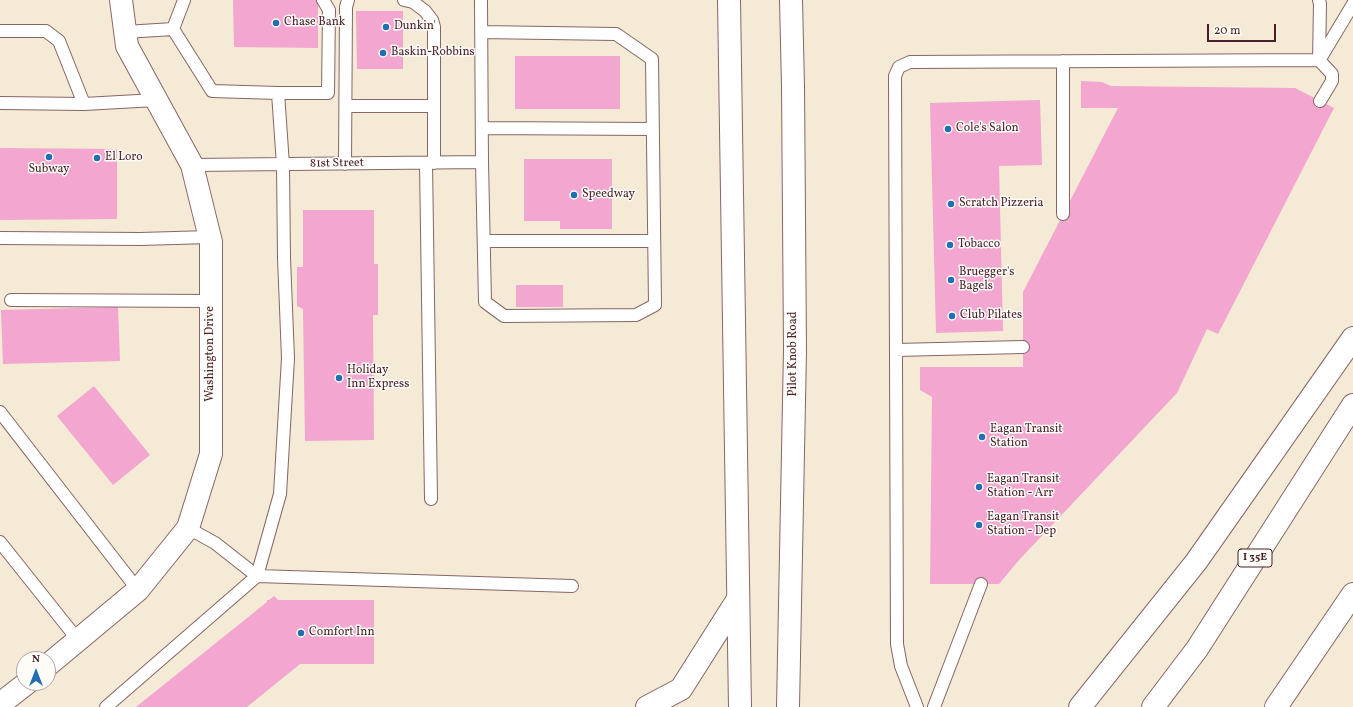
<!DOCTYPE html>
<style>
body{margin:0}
#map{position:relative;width:1353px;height:707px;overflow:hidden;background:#f5ead5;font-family:Vollkorn,serif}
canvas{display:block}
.north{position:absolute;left:16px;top:651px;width:40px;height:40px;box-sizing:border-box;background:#fdfcf7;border:1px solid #b5a4a5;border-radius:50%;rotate:0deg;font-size:11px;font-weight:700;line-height:16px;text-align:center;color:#4a1f2b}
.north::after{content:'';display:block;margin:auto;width:14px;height:18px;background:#1f6fb2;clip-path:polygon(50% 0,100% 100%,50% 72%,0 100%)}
.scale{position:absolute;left:1207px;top:24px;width:69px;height:18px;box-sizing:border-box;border:2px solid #4a1f2b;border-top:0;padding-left:5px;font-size:12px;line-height:14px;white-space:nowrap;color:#4a1f2b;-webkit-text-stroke:3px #fdfcf7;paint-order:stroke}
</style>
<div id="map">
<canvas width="1353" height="707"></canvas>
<div class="north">N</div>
<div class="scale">20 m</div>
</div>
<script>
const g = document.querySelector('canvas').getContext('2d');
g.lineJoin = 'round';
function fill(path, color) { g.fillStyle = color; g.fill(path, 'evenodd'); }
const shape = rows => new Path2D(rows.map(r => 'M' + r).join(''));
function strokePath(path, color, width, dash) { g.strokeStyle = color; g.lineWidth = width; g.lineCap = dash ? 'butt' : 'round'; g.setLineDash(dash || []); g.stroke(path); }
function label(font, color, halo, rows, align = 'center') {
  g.font = font + ' Vollkorn,serif'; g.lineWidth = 3; g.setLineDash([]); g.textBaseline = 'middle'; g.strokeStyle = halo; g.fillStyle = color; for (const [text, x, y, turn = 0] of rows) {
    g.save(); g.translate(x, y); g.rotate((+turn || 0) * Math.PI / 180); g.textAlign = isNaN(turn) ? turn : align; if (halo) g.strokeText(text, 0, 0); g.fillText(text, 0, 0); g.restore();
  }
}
fill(shape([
 [233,0,318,0,318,48,234,47],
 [356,11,403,11,403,69,357,69],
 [515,56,620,56,620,109,515,109],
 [1081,81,1102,82,1111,86,1295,88,1334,108,1218,334,1207,329,1177,393,1019,560,999,584,930,584,932,397,920,390,920,367,1023,367,1023,292,1118,108,1081,108],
 [1040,100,1042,165,999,166,1003,331,936,333,930,103],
 [0,148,117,149,117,219,0,220],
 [524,159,612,159,612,229,560,229,560,221,524,221],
 [303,210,374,210,374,264,378,264,378,315,373,315,374,440,305,441,303,309,297,306,297,267,303,267],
 [516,285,563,285,563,307,516,307],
 [118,307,120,361,3,364,1,310],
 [94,386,150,455,113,485,57,416],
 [274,596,278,600,374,600,374,664,300,664,247,707,136,707,267,602,267,600,269,600]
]), '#f2a6d0');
const lane = shape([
 [404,0,413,2,425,11,432,20,434,27,434,163],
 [481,0,482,162,485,302,504,316,636,315,655,305,652,59,616,34,481,32],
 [1319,0,1320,4,1319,60,1332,74,1332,81,1320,101],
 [173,29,184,0],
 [0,31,46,31,59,41,84,104,156,100],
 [125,32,173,29,212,91,278,93,283,165,284,258,288,358,280,494,257,576,215,543,188,528],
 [1320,59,1353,4],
 [1063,61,1063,214],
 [278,93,328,93,329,10,323,0],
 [0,103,84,104],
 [346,106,434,106],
 [482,128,652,129],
 [426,163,431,499],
 [345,164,346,7,348,0],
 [192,165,482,162],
 [0,238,140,239,210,237],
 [484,241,654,241],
 [11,300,211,301],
 [896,350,1023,347],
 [0,412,138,590],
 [0,542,78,640],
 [106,707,257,576,572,586],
 [917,707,901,666,897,644,895,76,899,67,910,62,1319,60],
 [934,707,981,584]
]);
const secondary = shape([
 [729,0,740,707],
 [48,665,138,590,188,528,211,454,211,242,192,165,127,46,121,0],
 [0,704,27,683],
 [788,707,795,350,793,86,791,0]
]);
const highway = shape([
 [647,707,681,689,738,599],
 [1080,707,1196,562,1353,338],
 [1153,707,1197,649,1353,405],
 [1276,707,1353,594]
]);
strokePath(lane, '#866666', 14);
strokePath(secondary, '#866666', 24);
strokePath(highway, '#866666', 24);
strokePath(lane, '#fff', 12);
strokePath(secondary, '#fff', 22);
strokePath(highway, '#fff', 22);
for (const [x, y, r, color] of [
 [276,23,4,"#1f6fb2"],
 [386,27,4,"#1f6fb2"],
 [383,53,4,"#1f6fb2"],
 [948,129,4,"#1f6fb2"],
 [49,157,4,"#1f6fb2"],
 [97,158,4,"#1f6fb2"],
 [574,195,4,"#1f6fb2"],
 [951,204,4,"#1f6fb2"],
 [950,245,4,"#1f6fb2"],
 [951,280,4,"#1f6fb2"],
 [952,316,4,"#1f6fb2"],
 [339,378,4,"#1f6fb2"],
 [982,437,4,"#1f6fb2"],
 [979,487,4,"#1f6fb2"],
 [979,525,4,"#1f6fb2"],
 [301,633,4,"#1f6fb2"]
]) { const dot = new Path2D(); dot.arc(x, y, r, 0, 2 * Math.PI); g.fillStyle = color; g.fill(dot); strokePath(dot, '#fdfcf7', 1.5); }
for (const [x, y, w] of [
 [1255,558,34]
]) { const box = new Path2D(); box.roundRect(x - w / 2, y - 9, w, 18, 3); g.fillStyle = '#fdfcf7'; g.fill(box); strokePath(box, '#4a1f2b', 1); }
label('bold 11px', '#4a1f2b', null, [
 ["I 35E",1255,558]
]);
label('12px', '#4a1f2b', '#fdfcf7', [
 ["Chase Bank",284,23],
 ["Dunkin'",394,27],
 ["Baskin-Robbins",391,53],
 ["Cole's Salon",956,129],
 ["El Loro",105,158],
 ["Subway",49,170,"center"],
 ["Speedway",582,195],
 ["Scratch Pizzeria",959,204],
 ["Tobacco",958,245],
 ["Bruegger's",959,273],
 ["Bagels",959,287],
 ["Club Pilates",960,316],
 ["Holiday",347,371],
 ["Inn Express",347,385],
 ["Eagan Transit",990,430],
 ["Station",990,444],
 ["Eagan Transit",987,480],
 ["Station - Arr",987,494],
 ["Eagan Transit",987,518],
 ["Station - Dep",987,532],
 ["Comfort Inn",309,633]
], 'left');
label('12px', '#4a1f2b', '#fdfcf7', [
 ["81st Street",337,164,-1],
 ["Washington Drive",211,354,-90],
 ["Pilot Knob Road",794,354,-90]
]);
</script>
